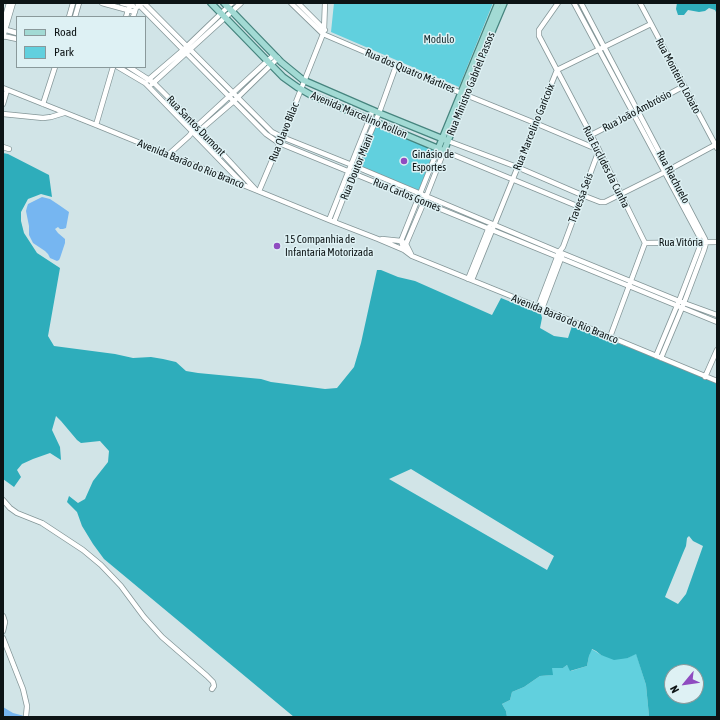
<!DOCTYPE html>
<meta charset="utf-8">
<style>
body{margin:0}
#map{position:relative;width:720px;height:720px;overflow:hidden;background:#d1e4e7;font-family:"Asap Condensed",sans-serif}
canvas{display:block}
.frame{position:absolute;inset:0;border:4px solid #0d1415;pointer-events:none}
.legend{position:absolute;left:16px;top:16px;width:130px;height:52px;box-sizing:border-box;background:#def1f4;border:1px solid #8a999b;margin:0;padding:5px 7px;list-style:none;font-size:12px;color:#0d1415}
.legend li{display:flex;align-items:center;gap:8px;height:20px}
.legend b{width:20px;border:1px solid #8a999b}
.north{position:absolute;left:664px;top:664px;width:40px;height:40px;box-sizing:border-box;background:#def1f4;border:1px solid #8a999b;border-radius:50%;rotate:241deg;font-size:11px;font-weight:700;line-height:16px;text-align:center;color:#0d1415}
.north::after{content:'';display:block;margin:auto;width:14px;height:18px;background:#8f4cc0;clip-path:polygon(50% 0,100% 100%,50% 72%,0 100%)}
</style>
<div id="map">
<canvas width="720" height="720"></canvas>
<div class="frame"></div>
<ul class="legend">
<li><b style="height:5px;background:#a2dad4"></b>Road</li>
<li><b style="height:11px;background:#61d0de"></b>Park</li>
</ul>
<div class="north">N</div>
</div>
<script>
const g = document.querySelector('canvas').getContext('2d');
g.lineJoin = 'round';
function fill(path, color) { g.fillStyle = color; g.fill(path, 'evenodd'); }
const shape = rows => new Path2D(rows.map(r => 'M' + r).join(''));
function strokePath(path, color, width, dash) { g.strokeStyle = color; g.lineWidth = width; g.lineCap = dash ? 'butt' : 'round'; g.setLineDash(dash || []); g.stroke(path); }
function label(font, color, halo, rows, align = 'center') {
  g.font = font + ' "Asap Condensed",sans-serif'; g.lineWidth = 3; g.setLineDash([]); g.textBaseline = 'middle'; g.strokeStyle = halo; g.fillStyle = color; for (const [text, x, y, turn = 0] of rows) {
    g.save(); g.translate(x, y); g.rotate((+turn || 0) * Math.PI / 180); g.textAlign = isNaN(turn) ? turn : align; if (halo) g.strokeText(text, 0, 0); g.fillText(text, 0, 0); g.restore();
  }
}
fill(shape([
 [334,3,493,3,459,87,331,32],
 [377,123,435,150,419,192,359,168],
 [591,649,595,651,601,655,628,658,636,653,646,685,649,716,629,717,507,717,506,711,502,704,510,700,512,692,524,687,540,676,552,675,552,668,563,668,567,665,571,671,587,666,589,656]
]), '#61d0de');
fill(shape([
 [677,3,717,3,717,14,715,10,709,8,705,11,699,12,688,10,684,15,678,15,676,9],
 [3,153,8,154,49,175,52,197,41,194,28,199,21,212,21,221,24,233,37,253,60,268,48,336,54,346,115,354,133,358,151,357,163,359,176,362,186,371,198,373,261,379,271,382,325,389,337,388,354,367,361,343,377,270,381,270,398,277,415,281,492,315,501,298,541,314,542,318,540,328,554,336,568,338,572,326,655,357,717,383,717,717,629,717,649,716,646,685,636,654,628,658,614,660,601,655,596,651,592,649,589,656,587,666,570,671,567,665,563,668,552,668,553,675,540,676,524,687,512,692,510,700,502,704,506,711,507,717,294,717,104,559,93,544,82,526,77,512,67,502,69,496,78,503,85,499,93,481,108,462,109,451,100,441,81,443,77,440,61,421,56,416,52,430,60,447,61,460,50,453,33,459,22,464,17,470,21,477,14,487,3,479],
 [411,469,554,556,547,570,389,479],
 [689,536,693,541,703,546,686,594,678,604,665,597,683,553,686,546,687,538],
 [672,672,696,672,696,696,672,696]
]), '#2eadbb');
fill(shape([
 [42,197,50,199,59,205,69,212,66,228,63,229,60,229,58,227,55,229,58,233,65,239,65,243,60,258,59,260,57,261,50,258,48,254,45,251,33,243,29,235,29,226,26,211,27,207,28,204],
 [3,707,13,713,28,717,3,717]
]), '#76b6f1');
const minor = shape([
 [102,3,135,12],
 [122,3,133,6],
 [137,3,266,134,279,143,717,322],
 [144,3,272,132,282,137,352,165,559,252,684,303,717,315],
 [291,3,323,34,461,93,535,123,599,150,563,247,559,252,538,307],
 [298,3,325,30],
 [558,3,539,30,539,36,599,150,645,243,610,337],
 [574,3,699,236,700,242,699,249,679,301,656,356],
 [581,3,705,239,706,243,704,250,684,303,661,358],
 [640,3,717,148],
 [69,17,73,3],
 [75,17,79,3],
 [126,17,128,10,132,3],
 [133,17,136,8,141,4],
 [3,24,9,3],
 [3,29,17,33],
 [3,36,17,39],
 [3,37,13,3],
 [118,67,145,83,149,87,243,184],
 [129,67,154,83,197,126,256,190],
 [148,80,183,50,232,3],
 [152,84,241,3],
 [3,88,96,125,329,220,378,239,404,250,412,256,538,307,717,381],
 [3,104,7,90],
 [43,104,55,67],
 [3,114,43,118,51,117,64,113],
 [96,125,113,67],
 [198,132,234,101,278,58],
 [591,135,638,111,684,86],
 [448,141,517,167,582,195,600,202,605,202,665,172,715,145],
 [3,147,9,149],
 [168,155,189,136,197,126,274,55],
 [259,191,282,137,323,34,324,30,325,3],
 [329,220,373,110],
 [334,222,353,173,379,113,396,66],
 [382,239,401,241,406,244,411,254],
 [645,243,717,242],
 [404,250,406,244,426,197,444,151,577,206],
 [404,250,401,241,438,149],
 [468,279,489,227],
 [472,280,557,70,651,24],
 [542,309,562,256],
 [705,377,717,350],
 [3,500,10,508,17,513,42,523,83,550,101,565,121,586,144,617,162,637,207,676,213,682,214,686,212,689],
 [3,616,5,622,3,631],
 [3,638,23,689,27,706,26,716]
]);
const major = shape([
 [211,3,283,77,297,87,311,95,444,151,474,74,504,3],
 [224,3,281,62,303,80,379,113,448,141],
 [438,149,498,3]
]);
strokePath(minor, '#849698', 6);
strokePath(major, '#46847e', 8);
strokePath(minor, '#fff', 4.5);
strokePath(major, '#a2dad4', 5.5);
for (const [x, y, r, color] of [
 [404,161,4,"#8f4cc0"],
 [277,246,4,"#8f4cc0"]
]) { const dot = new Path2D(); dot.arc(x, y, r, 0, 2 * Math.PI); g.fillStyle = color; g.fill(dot); strokePath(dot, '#def1f4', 1.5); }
label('11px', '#182d30', '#def1f4', [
 ["Modulo",439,40]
]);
label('11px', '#0d1415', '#def1f4', [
 ["Rua dos Quatro Mártires",410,71,23],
 ["Rua Monteiro Lobato",678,76,62],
 ["Rua Ministro Gabriel Passos",471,84,-68],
 ["Rua João Ambrósio",637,111,-28],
 ["Avenida Marcelino Rollon",359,115,23],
 ["Rua Santos Dumont",196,126,46],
 ["Rua Marcelino Garicoix",534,127,-68],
 ["Rua Olavo Bilac",284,132,-68],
 ["Avenida Barão do Rio Branco",191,164,22],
 ["Rua Doutor Miani",357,167,-68],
 ["Rua Euclides da Cunha",606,167,63],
 ["Rua Riachuelo",673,177,62],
 ["Rua Carlos Gomes",407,195,22],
 ["Travessa Seis",581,198,-70],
 ["Rua Vitória",681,243],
 ["Avenida Barão do Rio Branco",565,319,22]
]);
label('11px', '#0d1415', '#def1f4', [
 ["Ginásio de",412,155],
 ["Esportes",412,168],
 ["15 Companhia de",285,240],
 ["Infantaria Motorizada",285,253]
], 'left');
</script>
